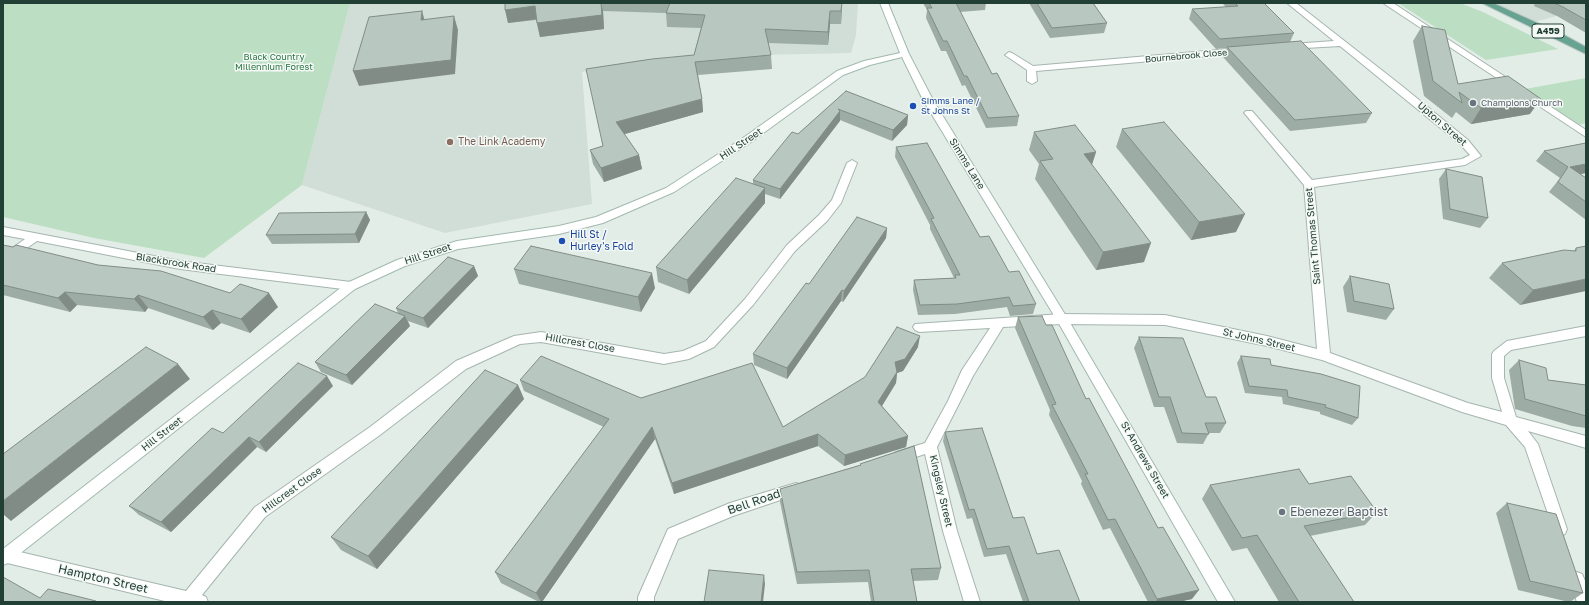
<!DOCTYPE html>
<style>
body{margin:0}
#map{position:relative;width:1589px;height:605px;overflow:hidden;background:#e3ede8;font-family:"Golos Text",sans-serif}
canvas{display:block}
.frame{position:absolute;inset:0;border:4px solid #223f36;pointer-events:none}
</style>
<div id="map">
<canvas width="1589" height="605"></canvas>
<div class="frame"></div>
</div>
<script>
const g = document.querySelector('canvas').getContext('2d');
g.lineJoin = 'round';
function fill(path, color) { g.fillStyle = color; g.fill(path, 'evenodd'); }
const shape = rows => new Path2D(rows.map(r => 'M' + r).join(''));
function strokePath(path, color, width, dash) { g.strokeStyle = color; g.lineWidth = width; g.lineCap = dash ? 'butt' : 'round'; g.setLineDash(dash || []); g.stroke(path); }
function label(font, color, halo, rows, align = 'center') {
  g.font = font + ' "Golos Text",sans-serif'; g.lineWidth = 3; g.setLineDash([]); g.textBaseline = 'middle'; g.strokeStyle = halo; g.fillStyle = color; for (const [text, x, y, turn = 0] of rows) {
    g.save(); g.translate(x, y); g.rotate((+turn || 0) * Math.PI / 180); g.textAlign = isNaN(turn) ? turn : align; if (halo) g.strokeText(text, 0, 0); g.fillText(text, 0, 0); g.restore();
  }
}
fill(shape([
 [350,3,858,3,856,35,851,53,669,57,582,72,592,204,445,233,302,185],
 [1486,3,1574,3,1578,10,1531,23]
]), '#d1ddd7');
fill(shape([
 [3,3,350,3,302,185,204,258,94,238,3,217],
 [1398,3,1460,3,1483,12,1558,49,1486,60],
 [1586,78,1586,123,1579,125,1525,89]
]), '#bcdec3');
const street = shape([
 [1287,3,1296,3,1402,86,1468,140,1481,156,1465,165,1314,187,1330,353,1468,403,1502,412,1492,378,1492,354,1494,351,1507,341,1586,326,1586,336,1511,350,1504,356,1504,378,1516,417,1586,436,1586,448,1528,431,1538,444,1567,529,1565,534,1560,536,1555,534,1525,447,1506,425,1462,412,1322,360,1267,346,1165,325,1062,324,1003,327,973,376,937,447,957,531,980,602,964,602,943,531,925,454,901,462,896,460,894,456,896,452,925,443,948,401,962,370,990,328,919,332,915,330,913,327,915,324,1062,314,1165,315,1267,336,1317,349,1304,185,1246,115,1244,113,1246,111,1252,111,1312,180,1462,159,1470,155,1460,144,1340,46,1288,49,1288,45,1291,44,1334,41,1287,3],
 [1383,3,1393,3,1586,130,1586,137,1383,3],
 [1241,48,1244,49,1244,53,1036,71,1037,81,1032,84,1027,81,1027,70,1005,55,1009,52,1012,53,1033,66,1241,48],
 [852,160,857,163,841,203,827,221,795,251,753,305,714,347,689,359,664,364,541,342,520,344,466,369,380,435,265,517,202,595,206,597,208,602,169,602,3,562,3,548,186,591,255,507,370,427,456,361,514,336,541,332,664,354,683,351,706,341,745,299,787,245,819,215,832,200,847,163,852,160],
 [3,227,180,261,351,282,355,283,357,286,355,289,351,290,180,269,37,241,3,265,3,255,25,239,3,235,3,227],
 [796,483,801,485,803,489,801,493,733,516,678,539,654,597,654,602,638,602,638,597,668,529,730,503,796,483],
 [1577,572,1582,574,1586,583,1586,602,1577,602,1569,579,1572,574,1577,572]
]);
const secondary = shape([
 [880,3,888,3,909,54,933,100,1066,316,1235,602,1218,602,1058,322,923,100,902,57,870,65,843,75,751,142,674,192,603,223,559,234,458,249,405,266,355,289,8,563,3,565,3,549,347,283,397,260,457,241,559,226,596,217,666,188,743,138,837,71,864,61,900,53,880,3]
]);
const primary = shape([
 [1482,3,1493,3,1564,35,1586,47,1586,54,1482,3]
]);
strokePath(street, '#a5b5af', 2);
strokePath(secondary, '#a1b9af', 2);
strokePath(primary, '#c1c9c7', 2);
fill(street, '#fff');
fill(secondary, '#fff');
fill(primary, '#67a391');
fill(shape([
 [505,3,842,3,841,24,830,24,828,45,768,43,771,55,772,69,698,75,702,99,703,112,624,134,639,155,642,169,604,182,593,164,590,150,602,146,694,55,701,28,667,27,666,13,603,11,604,29,540,37,536,20,508,23],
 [923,3,986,3,985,10,960,12,992,74,1019,116,1017,126,986,128,965,85,962,86,946,51,941,51,926,18,927,10],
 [1029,3,1093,3,1107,23,1104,33,1050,38],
 [1222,3,1264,3,1294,33,1290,42,1372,113,1366,123,1290,131,1223,57,1227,48,1216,49,1189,19,1192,9,1226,7],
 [1535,3,1586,3,1586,33,1557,16,1534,6],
 [1422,26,1458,84,1530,114,1471,124,1456,112,1452,118,1424,96,1413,41],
 [846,91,908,115,907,125,892,141,840,120,780,199,765,194,765,203,689,294,658,282,656,267,753,184,753,180,798,134],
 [1122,129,1236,232,1191,240,1116,147],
 [1034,132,1096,152,1092,165,1144,262,1096,270,1035,179,1039,164,1029,150],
 [1586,143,1586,173,1580,174,1586,178,1586,220,1549,192,1560,178,1536,161,1544,151],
 [896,147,980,237,1036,304,1033,314,1010,316,1007,307,955,314,918,315,913,290,914,280,954,278,930,229,930,225,895,157],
 [1446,169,1488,218,1480,228,1443,219,1439,179],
 [366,212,370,220,359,243,272,244,266,235],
 [887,228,886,238,843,302,841,301,787,379,754,365,753,354,809,284],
 [3,245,98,265,230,293,278,307,250,333,221,323,213,330,148,308,145,312,77,305,70,312,3,295],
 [1586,246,1520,305,1489,278,1502,263,1574,251,1576,248],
 [474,266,478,276,428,328,408,321,410,326,352,385,321,372,315,362,398,313,396,308],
 [514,269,655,288,641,312,519,284],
 [1350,276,1394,309,1386,320,1347,312,1343,287],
 [1018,317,1046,325,1086,399,1192,599,1178,602,1148,602,1110,528,1103,530,1081,484,1082,481,1049,415,1050,410,1015,328],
 [1139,337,1206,397,1226,423,1220,433,1209,433,1203,444,1177,443,1164,407,1154,407,1134,348],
 [918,347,903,371,897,373,896,383,882,406,908,436,906,447,844,466,818,446,674,494,655,439,542,602,539,602,501,583,495,572,604,427,524,391,520,380,641,398,783,427],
 [1241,356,1271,365,1358,418,1352,425,1320,414,1320,412,1283,404,1282,397,1245,393,1237,363],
 [1519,360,1548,380,1586,385,1586,428,1572,426,1515,409,1509,370],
 [518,385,524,399,377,569,341,550,331,537],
 [333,386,266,452,257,447,171,532,139,515,129,506,223,433],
 [945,432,1013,518,1037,554,1076,595,1080,602,1023,602,1006,554,984,557,972,518,967,519,943,441],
 [914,446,941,568,938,580,913,581,917,602,871,602,868,582,797,584,780,502,780,489,860,465,860,464],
 [1309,484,1377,512,1365,525,1310,536,1354,602,1279,602,1247,548,1232,551,1202,499,1210,485],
 [1507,503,1583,593,1570,602,1569,602,1518,590,1496,513]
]), '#9eaca6');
fill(shape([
 [601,3,603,11,604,29,540,37,537,23],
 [842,3,841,24,841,11],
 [535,6,538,19,508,23,505,10],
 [422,11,426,25,421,20],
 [830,11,830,24,828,45,828,32],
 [454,16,458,30,455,74,359,86,353,71],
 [702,99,703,112,618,136,616,122],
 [1541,99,1530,114,1471,124,1481,108],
 [840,111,840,121,780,199,780,189],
 [908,115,907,125,892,141,893,130],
 [1096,152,1090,170,1084,154],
 [639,155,642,169,604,182,601,168],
 [1586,164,1586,173,1562,178,1570,167],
 [765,188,765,203,689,294,687,280],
 [366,212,370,220,359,243,355,234],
 [1245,214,1236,232,1191,240,1199,222],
 [887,228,886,238,843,302,844,291],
 [1151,243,1144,262,1096,270,1103,252],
 [474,266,478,276,428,328,423,318],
 [652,273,655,288,641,312,638,297],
 [1586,279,1586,291,1520,305,1533,290],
 [842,290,841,301,787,379,787,368],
 [65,292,77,305,70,312,58,298],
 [269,293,278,307,250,333,241,319],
 [138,295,148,308,145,312,134,299],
 [212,310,221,323,213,330,203,317],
 [405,316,410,326,352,385,346,375],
 [920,336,918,347,903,371,897,373,896,383,877,414,878,402,895,362],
 [178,364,190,379,11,521,3,514,3,501],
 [327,376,333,386,266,452,259,442],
 [518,385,524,399,377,569,368,556],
 [652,427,655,439,542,602,541,602,536,593],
 [818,434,818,446,674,494,672,483],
 [908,436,906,447,844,466,845,455],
 [249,437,257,447,171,532,161,522],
 [764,575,765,584,763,602,761,602],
 [1199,590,1192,599,1178,602,1156,602,1157,599]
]), '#818c87');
const building = shape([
 [505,3,601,3,602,15,537,23,535,6,505,10,505,3],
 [670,3,842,3,841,11,830,11,828,32,765,29,771,55,695,62,702,99,616,122,639,155,601,168,590,150,603,146,586,69,652,59,694,55,705,15,666,13,670,3],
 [929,3,959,3,956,3,992,74,997,73,1019,116,988,118,967,76,964,76,947,41,943,41,927,8,932,8,929,3],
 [1037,3,1093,3,1107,23,1052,28,1037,3],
 [1235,3,1264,3,1294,33,1220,39,1192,9,1238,6,1235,3],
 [1554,3,1586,3,1586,20,1563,7,1554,3],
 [422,11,421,20,454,16,451,60,353,71,369,17,422,11],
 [1422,26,1445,30,1458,84,1508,76,1541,99,1481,108,1459,92,1462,103,1433,81,1422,26],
 [1301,41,1372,113,1295,120,1227,47,1301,41],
 [846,91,908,115,893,130,838,109,840,111,780,189,753,180,792,132,798,134,846,91],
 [1164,122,1245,214,1199,222,1122,129,1164,122],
 [1075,125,1096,152,1084,154,1151,243,1103,252,1040,161,1053,159,1034,132,1075,125],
 [927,143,980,237,989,236,1009,272,1019,271,1036,304,1013,306,1009,297,957,304,920,305,914,280,956,278,955,275,960,275,931,219,934,218,896,147,927,143],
 [1586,143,1586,164,1570,167,1586,178,1586,202,1558,182,1568,167,1544,151,1586,143],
 [1446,169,1482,177,1488,218,1450,209,1446,169],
 [736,178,765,188,687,280,656,267,736,178],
 [366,212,355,234,266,235,279,213,366,212],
 [857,217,887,228,844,291,842,290,787,368,753,354,806,283,809,284,857,217],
 [3,245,13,247,16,245,98,265,161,271,230,293,240,284,269,293,241,319,212,310,203,317,138,295,134,299,65,292,58,298,3,285,3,245],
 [531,246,652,273,638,297,514,269,531,246],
 [1586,246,1586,279,1533,290,1502,263,1564,250,1576,251,1576,248,1586,246],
 [448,257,474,266,423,318,396,308,448,257],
 [1350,276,1389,284,1394,309,1354,301,1350,276],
 [375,304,405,316,346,375,315,362,375,304],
 [1042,316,1046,325,1052,325,1086,399,1089,398,1158,528,1163,527,1199,590,1157,599,1115,519,1108,520,1085,474,1088,474,1052,405,1056,404,1018,317,1042,316],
 [897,327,920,336,905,359,895,362,897,372,878,402,908,436,845,455,818,434,672,483,652,427,536,593,495,572,609,419,520,380,541,356,641,398,752,363,783,427,865,377,897,327],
 [1139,337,1183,338,1206,397,1216,397,1226,423,1205,423,1209,434,1182,433,1170,397,1159,397,1139,337],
 [146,347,178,364,3,501,3,454,146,347],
 [1241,356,1270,359,1271,365,1321,374,1360,386,1358,418,1325,407,1326,405,1288,397,1287,390,1249,386,1241,356],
 [1519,360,1546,368,1548,380,1586,385,1586,416,1525,399,1519,360],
 [298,363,327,376,259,442,249,437,161,522,129,506,212,428,223,433,298,363],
 [485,370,518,385,368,556,331,537,485,370],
 [982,428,1013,518,1024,517,1037,554,1059,550,1080,602,1029,602,1009,546,987,549,974,509,969,510,945,432,982,428],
 [914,446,941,568,911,569,917,602,874,602,869,570,797,572,780,489,861,465,860,464,914,446],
 [1299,469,1309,484,1351,476,1377,512,1304,526,1354,602,1299,602,1257,535,1242,538,1210,485,1299,469],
 [1507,503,1556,514,1583,593,1530,581,1507,503],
 [709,570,764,575,761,602,704,602,709,570],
 [3,577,40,598,48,589,96,601,95,602,3,602,3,577]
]);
fill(building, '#b8c8c1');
strokePath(building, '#818c87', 1);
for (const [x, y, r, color] of [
 [1473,103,4,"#6b7280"],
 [913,106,4,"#1a4fb4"],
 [450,142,4,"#8d6e63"],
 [562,241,4,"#1a4fb4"],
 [1282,512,4,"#6b7280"]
]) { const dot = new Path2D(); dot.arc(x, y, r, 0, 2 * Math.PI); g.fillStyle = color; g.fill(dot); strokePath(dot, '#f4f9f6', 1.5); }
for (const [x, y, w] of [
 [1548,31,32]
]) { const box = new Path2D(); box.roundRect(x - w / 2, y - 7, w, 14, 3); g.fillStyle = '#f4f9f6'; g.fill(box); strokePath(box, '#223f36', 1); }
label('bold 9px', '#223f36', null, [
 ["A459",1548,31]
]);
label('9px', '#223f36', '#f4f9f6', [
 ["Bournebrook Close",1186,56,-5]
]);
label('9px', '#2c7745', '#f4f9f6', [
 ["Black Country",274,57],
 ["Millennium Forest",274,67]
]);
label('9px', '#164399', '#f4f9f6', [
 ["Simms Lane /",921,101],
 ["St Johns St",921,111]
], 'left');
label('9px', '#5b616d', '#f4f9f6', [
 ["Champions Church",1481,103]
], 'left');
label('10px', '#223f36', '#f4f9f6', [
 ["Upton Street",1442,124,41],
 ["Hill Street",741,144,-34],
 ["Simms Lane",967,164,58],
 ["Saint Thomas Street",1313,236,-95],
 ["Hill Street",428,254,-18],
 ["Blackbrook Road",176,263,9],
 ["St Johns Street",1259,340,13],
 ["Hillcrest Close",580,343,10],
 ["Hill Street",162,434,-38],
 ["St Andrews Street",1145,460,60],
 ["Hillcrest Close",292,490,-36],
 ["Kingsley Street",941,491,77]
]);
label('10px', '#785e54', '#f4f9f6', [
 ["The Link Academy",458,142]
], 'left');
label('10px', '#164399', '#f4f9f6', [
 ["Hill St /",570,235],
 ["Hurley's Fold",570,247]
], 'left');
label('12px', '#223f36', '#f4f9f6', [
 ["Bell Road",754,502,-19],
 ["Hampton Street",103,579,13]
]);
label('12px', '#5b616d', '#f4f9f6', [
 ["Ebenezer Baptist",1290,512]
], 'left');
</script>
